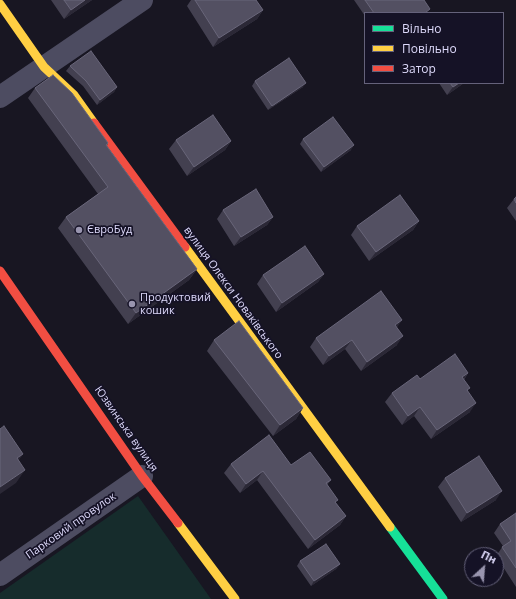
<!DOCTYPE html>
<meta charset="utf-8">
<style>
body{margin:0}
#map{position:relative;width:516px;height:599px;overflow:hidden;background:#181622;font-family:"Open Sans",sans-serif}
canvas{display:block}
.legend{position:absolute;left:364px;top:12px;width:140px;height:72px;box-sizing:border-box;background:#151226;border:1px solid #65627b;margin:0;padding:5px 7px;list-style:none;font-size:12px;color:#dedafb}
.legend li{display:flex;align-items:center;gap:8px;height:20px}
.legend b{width:20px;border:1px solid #65627b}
.north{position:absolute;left:464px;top:547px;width:40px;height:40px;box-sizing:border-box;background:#151226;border:1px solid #65627b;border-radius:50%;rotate:26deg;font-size:11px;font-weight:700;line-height:16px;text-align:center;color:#dedafb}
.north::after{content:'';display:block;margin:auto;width:14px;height:18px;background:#9995af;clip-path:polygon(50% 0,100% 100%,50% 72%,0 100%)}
</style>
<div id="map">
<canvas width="516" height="599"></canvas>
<ul class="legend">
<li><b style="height:5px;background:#16e098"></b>Вільно</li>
<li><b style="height:5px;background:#ffcf43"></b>Повільно</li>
<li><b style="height:5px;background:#f24e42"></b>Затор</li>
</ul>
<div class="north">Пн</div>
</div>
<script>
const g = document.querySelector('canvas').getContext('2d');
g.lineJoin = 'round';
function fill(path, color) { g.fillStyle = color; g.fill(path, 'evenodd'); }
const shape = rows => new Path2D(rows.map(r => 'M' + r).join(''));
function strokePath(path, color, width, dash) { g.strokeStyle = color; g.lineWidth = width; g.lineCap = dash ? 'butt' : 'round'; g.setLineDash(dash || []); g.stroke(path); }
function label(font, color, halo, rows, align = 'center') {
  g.font = font + ' "Open Sans",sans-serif'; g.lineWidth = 3.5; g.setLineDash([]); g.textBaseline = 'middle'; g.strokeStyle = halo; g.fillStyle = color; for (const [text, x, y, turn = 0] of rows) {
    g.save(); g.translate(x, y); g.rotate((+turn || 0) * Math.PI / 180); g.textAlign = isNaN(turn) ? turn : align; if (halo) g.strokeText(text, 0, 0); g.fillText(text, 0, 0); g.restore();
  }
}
fill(shape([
 [138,496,211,599,0,599,0,593]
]), '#162c2c');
strokePath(shape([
 [0,97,142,0],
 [0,575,142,476]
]), '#4d4c61', 22);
strokePath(shape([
 [390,527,443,599]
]), '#16e098', 9);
strokePath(shape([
 [0,4,44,67,74,95,94,123],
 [185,247,390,527],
 [178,523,235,599]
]), '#ffcf43', 9);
strokePath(shape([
 [94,123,185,247],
 [0,271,142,476,178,523]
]), '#f24e42', 9);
fill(shape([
 [51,0,92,0,64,19],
 [191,0,256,0,263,10,257,19,213,47,187,6],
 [354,0,424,0,427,13,365,13,365,16],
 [70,66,117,87,114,92,97,105,83,86,66,71],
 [255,81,303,87,268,110,252,86],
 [439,83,464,83,447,95],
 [35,88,108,143,107,146,197,269,189,280,128,324,58,228,66,217,98,194,28,98],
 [303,139,351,150,321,172,300,144],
 [176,140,231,141,225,150,187,176,169,149],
 [516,197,516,221,507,208,514,199],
 [223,210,273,217,267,225,234,246,217,219],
 [419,221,413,230,369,261,351,235,357,226],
 [324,274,318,282,276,312,257,284,263,275],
 [397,327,397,345,361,371,345,349,323,365,310,347,316,338],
 [214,340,303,408,296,419,273,436,207,351],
 [468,373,464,380,468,391,470,412,431,439,414,416,402,425,385,402,392,393,420,379],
 [231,464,291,465,331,480,327,485,336,503,346,516,340,525,308,549,257,480,240,493,224,473],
 [445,478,496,500,461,522,438,487],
 [516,513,516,587,496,556,503,546,494,533,500,524],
 [300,561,340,564,336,569,311,586,297,566]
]), '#434050');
fill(shape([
 [85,0,92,0,64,19,71,10],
 [263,10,257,19,213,47,219,38],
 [306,83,303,87,268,110,272,106],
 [459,83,464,83,447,95,453,87],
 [117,87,114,92,97,105,100,100],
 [231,141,225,150,187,176,194,167],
 [354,145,351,150,321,172,324,167],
 [273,217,267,225,234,246,241,237],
 [419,221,413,230,369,261,376,252],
 [197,269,189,280,128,324,136,313],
 [324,274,318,282,276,312,282,303],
 [402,320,396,329,395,325],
 [403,336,397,345,361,371,367,362],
 [352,340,345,349,323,365,329,356],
 [468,373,462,382,462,377],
 [476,403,470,412,431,439,437,430],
 [420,407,414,416,402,425,408,416],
 [303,408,296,419,273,436,280,425],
 [23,454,15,466,17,458],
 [25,470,16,483,0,494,0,487],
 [263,471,257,480,240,493,246,484],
 [502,491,496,500,461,522,467,513],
 [346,516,340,525,308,549,315,540],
 [340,564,336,569,311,586,314,581]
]), '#2b2836');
const building = shape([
 [64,0,85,0,71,10,64,0],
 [195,0,256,0,263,10,219,38,195,0],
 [365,0,424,0,430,9,425,13,374,13,365,0],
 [91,51,117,87,100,100,86,81,70,66,91,51],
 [289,58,306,83,272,106,255,81,289,58],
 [53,75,72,93,108,143,106,145,197,269,136,313,66,217,108,187,35,88,53,75],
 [450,83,459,83,453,87,450,83],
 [213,115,231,141,194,167,176,140,213,115],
 [333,117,354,145,324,167,303,139,333,117],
 [256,189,273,217,241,237,223,210,256,189],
 [400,195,419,221,376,252,357,226,400,195],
 [516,197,516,203,514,199,516,197],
 [305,246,324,274,282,303,263,275,305,246],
 [381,291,402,320,395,325,403,336,367,362,352,340,329,356,316,338,381,291],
 [239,321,303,408,280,425,214,340,239,321],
 [455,354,468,373,462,377,470,388,467,390,476,403,437,430,420,407,408,416,392,393,417,375,420,379,455,354],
 [4,426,23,454,17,458,25,470,0,487,0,429,4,426],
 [269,435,291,465,310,452,331,480,326,483,338,500,335,502,346,516,315,540,263,471,246,484,231,464,269,435],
 [479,456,502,491,467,513,445,478,479,456],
 [516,513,516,568,502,547,511,541,500,524,516,513],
 [326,544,340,564,314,581,300,561,326,544]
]);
fill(building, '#535062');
strokePath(building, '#69667a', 1);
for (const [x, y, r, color] of [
 [79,230,4,"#9995af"],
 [132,304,4,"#9995af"]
]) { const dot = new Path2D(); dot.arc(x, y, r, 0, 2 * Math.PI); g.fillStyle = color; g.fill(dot); strokePath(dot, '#151226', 1.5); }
label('11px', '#dedafb', '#151226', [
 ["ЄвроБуд",87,230],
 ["Продуктовий",140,298],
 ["кошик",140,311]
], 'left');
label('11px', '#dedafb', '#151226', [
 ["вулиця Олекси Новаківського",233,293,54],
 ["Юзвинська вулиця",126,429,55],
 ["Парковий провулок",71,526,-35]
]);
</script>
